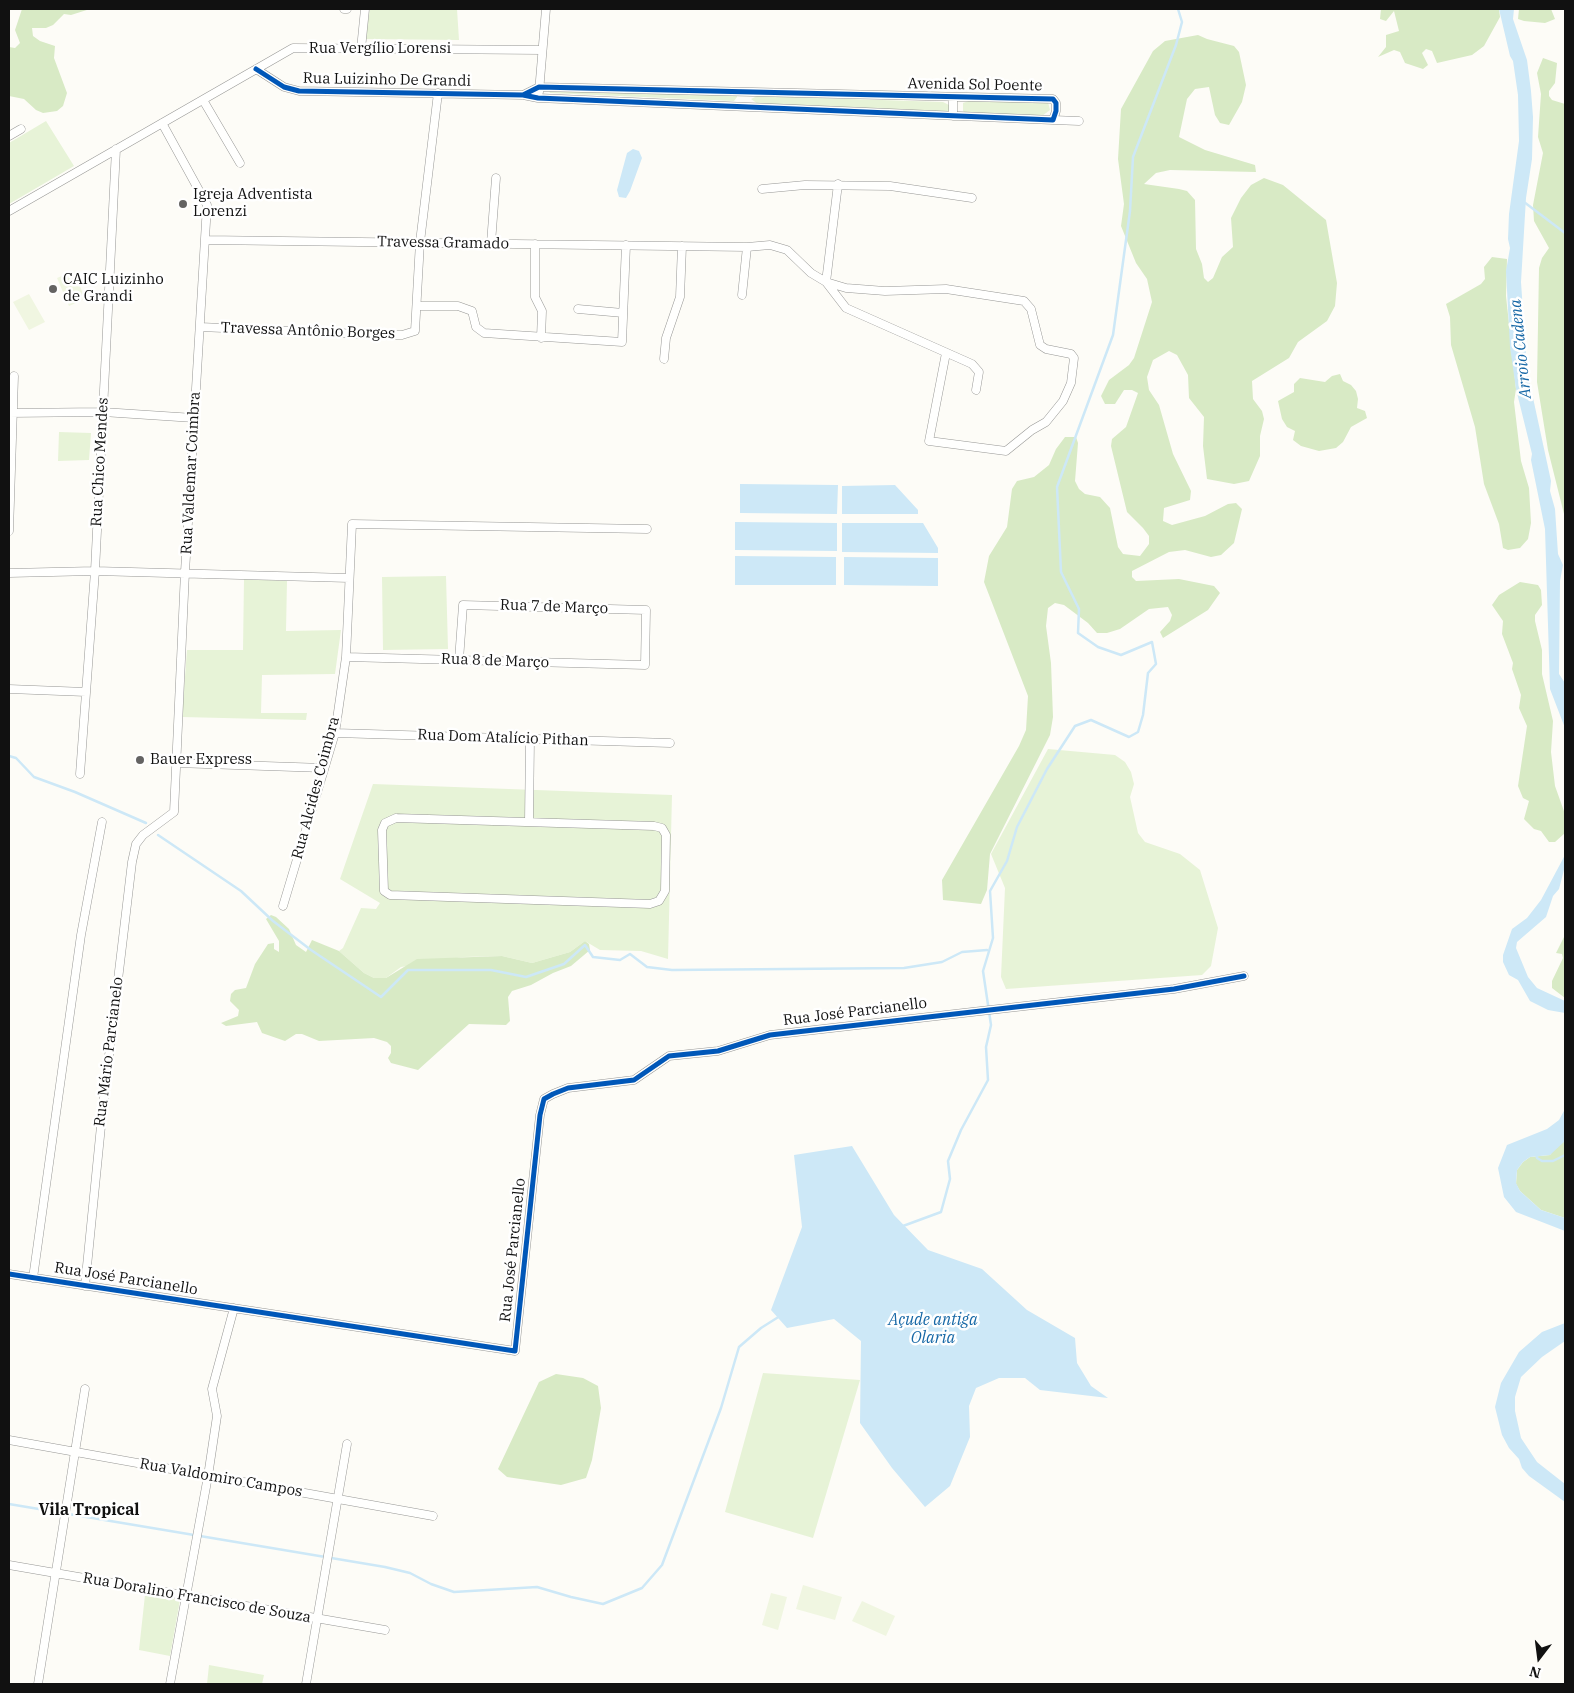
<!DOCTYPE html>
<meta charset="utf-8">
<style>
body{margin:0}
#map{position:relative;width:1574px;height:1693px;overflow:hidden;background:#fdfcf7;font-family:"IBM Plex Serif",serif}
canvas{display:block}
.frame{position:absolute;inset:0;border:10px solid #111;pointer-events:none}
.north{position:absolute;left:1514px;top:1633px;width:50px;height:50px;-webkit-text-stroke:4px #fff;paint-order:stroke;rotate:195deg;font-size:14px;font-weight:700;line-height:20px;text-align:center;color:#111}
.north::after{content:'';display:block;margin:auto;width:18px;height:22px;background:#111;clip-path:polygon(50% 0,100% 100%,50% 72%,0 100%)}
</style>
<div id="map">
<canvas width="1574" height="1693"></canvas>
<div class="frame"></div>
<div class="north">N</div>
</div>
<script>
const g = document.querySelector('canvas').getContext('2d');
g.lineJoin = 'round';
function fill(path, color) { g.fillStyle = color; g.fill(path, 'evenodd'); }
const shape = rows => new Path2D(rows.map(r => 'M' + r).join(''));
function strokePath(path, color, width, dash) { g.strokeStyle = color; g.lineWidth = width; g.lineCap = dash ? 'butt' : 'round'; g.setLineDash(dash || []); g.stroke(path); }
function label(font, color, halo, rows, align = 'center') {
  g.font = font + ' "IBM Plex Serif",serif'; g.lineWidth = 5; g.setLineDash([]); g.textBaseline = 'middle'; g.strokeStyle = halo; g.fillStyle = color; for (const [text, x, y, turn = 0] of rows) {
    g.save(); g.translate(x, y); g.rotate((+turn || 0) * Math.PI / 180); g.textAlign = isNaN(turn) ? turn : align; if (halo) g.strokeText(text, 0, 0); g.fillText(text, 0, 0); g.restore();
  }
}
fill(shape([
 [370,9,457,9,459,40,365,39],
 [549,91,737,94,737,97,734,101,550,93],
 [757,96,943,102,949,105,950,109,948,112,758,104,751,99],
 [974,99,1048,102,1050,110,1042,116,966,114,963,111,963,103],
 [46,121,74,166,9,204,9,143],
 [59,432,91,433,89,460,58,461],
 [446,576,448,649,383,650,382,577],
 [244,579,287,581,286,631,341,630,335,674,262,675,261,713,307,713,306,720,182,717,187,650,243,650],
 [1048,749,1115,755,1125,762,1131,772,1134,784,1130,797,1138,833,1145,842,1180,854,1200,870,1218,928,1211,966,1202,975,1006,989,1001,977,1005,888,991,854],
 [373,784,672,795,668,959,641,951,600,950,585,941,570,952,532,963,502,956,463,957,401,967,386,978,374,978,364,973,339,951,343,948,361,908,376,909,380,903,340,879],
 [763,1373,860,1380,813,1538,725,1512],
 [145,1595,180,1600,170,1656,139,1650],
 [209,1665,264,1675,262,1684,207,1684]
]), '#e7f3d7');
fill(shape([
 [22,9,90,9,71,15,64,14,53,25,46,28,32,28,33,36,40,41,55,46,54,58,67,93,63,106,57,111,43,113,36,110,24,99,9,96,9,47,15,48,20,43,15,30],
 [1381,9,1499,9,1500,17,1484,46,1472,55,1437,63,1432,51,1426,49,1422,53,1428,65,1423,69,1405,63,1400,52,1394,50,1378,57,1386,47,1386,35,1399,31,1394,11,1386,21,1380,19],
 [1519,9,1551,9,1555,19,1545,23,1524,21,1518,19],
 [1198,35,1207,39,1234,46,1239,52,1246,85,1242,102,1229,125,1220,123,1215,115,1209,87,1195,89,1187,99,1179,137,1205,150,1255,165,1256,172,1170,170,1156,173,1144,184,1179,189,1187,191,1195,200,1196,249,1202,264,1204,278,1208,282,1213,278,1222,257,1233,247,1231,218,1241,198,1251,185,1264,178,1283,185,1326,220,1337,283,1335,306,1327,321,1298,342,1289,358,1252,381,1253,399,1262,411,1264,419,1260,436,1260,456,1249,481,1234,484,1207,479,1203,446,1204,417,1189,398,1188,375,1177,355,1169,351,1153,360,1147,377,1149,390,1159,405,1173,454,1191,491,1190,500,1164,508,1163,521,1172,525,1205,516,1228,504,1236,503,1242,509,1234,543,1221,555,1211,557,1185,550,1169,552,1132,571,1132,577,1136,581,1179,579,1214,586,1220,593,1208,610,1163,638,1160,632,1170,621,1172,615,1168,607,1149,609,1120,629,1107,633,1097,633,1088,623,1064,605,1055,603,1048,608,1046,626,1051,663,1053,717,1050,735,990,854,987,890,981,904,943,900,942,880,1019,746,1026,730,1028,696,984,582,989,556,1007,527,1012,489,1017,481,1034,477,1049,465,1056,449,1065,437,1076,437,1078,443,1075,481,1079,489,1085,494,1100,497,1110,508,1118,547,1123,554,1140,556,1149,544,1149,536,1143,528,1127,512,1111,446,1112,439,1126,427,1138,393,1132,390,1124,390,1115,404,1105,404,1101,396,1109,380,1129,365,1134,358,1152,302,1147,279,1136,263,1121,226,1124,204,1118,159,1121,109,1153,51,1165,41],
 [1543,58,1557,63,1555,83,1549,91,1549,96,1552,100,1565,104,1565,518,1548,450,1537,382,1539,268,1542,258,1549,248,1534,221,1533,205,1543,153,1538,137,1541,94,1537,73],
 [1492,257,1507,259,1506,296,1516,389,1514,402,1521,461,1529,488,1531,523,1528,539,1520,548,1508,550,1503,548,1499,524,1484,484,1475,427,1451,345,1450,317,1446,304,1481,284,1485,279,1484,267],
 [1340,374,1343,381,1351,385,1356,391,1358,399,1357,408,1365,411,1367,418,1351,427,1343,442,1336,448,1319,451,1301,446,1293,440,1295,431,1287,427,1282,419,1278,401,1294,392,1294,384,1300,378,1325,382,1332,376],
 [1520,582,1538,585,1541,590,1542,605,1535,615,1535,621,1542,650,1542,674,1553,721,1551,752,1555,786,1565,814,1565,833,1555,842,1549,842,1541,831,1534,829,1524,819,1529,801,1523,798,1518,786,1527,726,1519,708,1521,695,1512,669,1513,663,1502,634,1503,621,1492,605,1499,595],
 [271,915,276,917,289,929,296,945,306,952,312,940,339,951,364,973,374,978,386,978,417,959,502,956,532,963,570,952,585,941,589,944,590,950,571,966,553,973,531,985,512,991,508,997,510,1021,506,1025,469,1024,418,1070,391,1063,388,1058,391,1053,391,1046,387,1042,374,1038,319,1041,302,1034,296,1034,285,1041,262,1033,257,1022,226,1026,221,1023,238,1016,239,1010,230,1001,231,994,235,990,246,988,255,964,268,944,274,943,274,949,279,952,279,941,266,919],
 [1565,935,1565,998,1552,988,1552,981,1563,958,1562,954,1556,953],
 [1565,1141,1565,1218,1541,1210,1520,1191,1516,1184,1517,1170,1523,1162,1530,1157,1550,1155,1554,1148],
 [556,1374,583,1378,598,1386,601,1408,592,1460,586,1478,561,1485,507,1477,498,1469,539,1382]
]), '#d8eac5');
fill(shape([
 [74,271,85,299,69,306,57,278],
 [29,294,45,322,29,330,13,302],
 [803,1585,842,1597,835,1620,796,1609],
 [771,1593,787,1597,778,1630,762,1625],
 [862,1601,895,1616,886,1636,852,1621]
]), '#f0f6e1');
fill(shape([
 [1499,9,1514,9,1513,19,1527,60,1531,91,1533,117,1532,159,1526,198,1521,282,1527,370,1551,481,1550,491,1555,509,1558,554,1563,565,1560,581,1559,674,1565,683,1565,728,1550,689,1545,529,1531,460,1532,454,1516,389,1510,347,1506,271,1510,248,1508,239,1509,214,1519,141,1518,95,1513,61,1510,56],
 [633,149,639,151,642,158,630,191,626,198,619,197,617,190,627,153],
 [740,484,838,485,837,514,740,513],
 [895,485,918,510,918,514,842,514,842,486],
 [735,522,837,523,837,551,735,550],
 [842,523,923,523,938,548,938,553,842,552],
 [735,556,836,557,836,585,735,585],
 [844,557,938,558,938,586,844,585],
 [1565,855,1565,866,1559,889,1553,896,1546,917,1517,942,1516,948,1528,977,1537,988,1565,1001,1565,1013,1548,1010,1530,1001,1518,980,1509,975,1503,962,1503,955,1512,929,1527,918,1541,900],
 [1565,1109,1565,1141,1550,1155,1530,1157,1523,1162,1517,1170,1516,1183,1520,1191,1541,1210,1565,1218,1565,1231,1516,1212,1504,1197,1498,1168,1507,1145,1547,1129,1559,1120],
 [852,1146,894,1215,928,1250,982,1269,1027,1310,1075,1338,1077,1363,1091,1386,1108,1398,1040,1390,1025,1378,999,1378,976,1388,969,1406,970,1437,950,1486,925,1507,892,1468,860,1423,861,1341,834,1319,787,1328,771,1310,802,1227,794,1155],
 [1565,1323,1565,1341,1542,1357,1521,1377,1515,1397,1515,1411,1521,1438,1537,1462,1565,1484,1565,1502,1529,1476,1522,1468,1519,1459,1509,1448,1502,1435,1495,1407,1501,1383,1519,1352,1542,1332]
]), '#cde8f7');
strokePath(shape([
 [1524,202,1565,233],
 [9,756,16,758,34,777,75,792,146,823],
 [158,835,241,891,273,921,311,950,381,997,408,970,491,970,526,977,564,964,585,945,593,957,620,960,630,954,647,967,672,970,904,968,942,962,962,952,987,950],
 [1536,1153,1537,1158,1542,1161,1553,1161,1565,1155],
 [903,1226,941,1212,950,1179,948,1161,961,1130,988,1080,986,1047,991,1025,983,971,993,938,990,891,1007,861,1017,827,1047,769,1075,726,1091,720,1129,737,1138,732,1143,715,1148,673,1156,664,1152,642,1121,655,1098,647,1078,633,1079,609,1061,572,1057,487,1113,335,1130,211,1133,157,1176,45,1182,22,1178,9],
 [9,1504,385,1567,410,1573,431,1584,454,1592,537,1587,571,1597,603,1604,642,1588,662,1565,721,1408,739,1347,761,1328,780,1316]
]), '#cde8f7', 2.5);
const street = shape([
 [344,9,347,9],
 [361,49,365,9],
 [256,69,284,87,299,91,523,95,538,98,1053,120,1056,111,1056,103,1053,99,539,87,523,95],
 [539,92,546,9],
 [953,97,953,116],
 [203,100,240,163],
 [1053,120,1079,121],
 [9,136,21,129],
 [838,184,826,282,846,288,885,291,946,289,1024,301,1031,309,1040,345,1046,349,1071,354,1074,358,1071,383,1063,401,1046,422,1032,430,1006,451,929,441,946,353],
 [762,189,805,185,890,186,972,198],
 [9,211,293,48,542,50],
 [205,240,747,247,770,245,787,250,811,273,826,282,846,308,972,364,979,372,976,390],
 [491,243,496,178],
 [535,244,535,297,542,311,541,338],
 [742,295,747,247],
 [417,306,458,306,472,311,476,327,484,333,622,342,626,245],
 [578,309,623,313],
 [200,327,385,335,402,335,415,331,420,242,438,93],
 [664,359,666,338,680,297,682,246],
 [9,413,103,412,194,418],
 [9,531,14,376],
 [9,573,95,571,349,578],
 [346,657,645,665,646,610,463,605,459,660],
 [9,689,86,692],
 [335,733,670,743],
 [176,763,324,768],
 [80,774,95,571,116,149],
 [396,818,654,826,662,828,666,835,665,891,659,901,650,904,390,895,384,891,382,830,385,823,396,818],
 [529,822,530,739],
 [283,906,335,733,346,657,352,524,647,529],
 [9,1274,515,1351,540,1115,544,1099,553,1094,568,1088,634,1080,669,1056,718,1051,770,1035,1174,989,1244,976],
 [33,1278,81,935,102,822],
 [85,1286,103,1106,132,862,136,844,143,835,174,812,185,572,207,205,162,123],
 [9,1440,433,1516],
 [9,1565,385,1630],
 [38,1684,85,1389],
 [170,1684,208,1476,217,1416,212,1389,234,1308],
 [306,1684,347,1444]
]);
strokePath(street, '#979795', 9);
strokePath(street, '#fffffe', 8);
strokePath(shape([
 [256,69,284,87,299,91,523,95,538,98,1053,120,1056,111,1056,103,1053,99,539,87,523,95],
 [9,1274,515,1351,540,1115,544,1099,553,1094,568,1088,634,1080,669,1056,718,1051,770,1035,1174,989,1244,976]
]), '#0057b8', 5);
for (const [x, y, r, color] of [
 [183,204,5,"#646362"],
 [53,289,5,"#646362"],
 [140,760,5,"#646362"]
]) { const dot = new Path2D(); dot.arc(x, y, r, 0, 2 * Math.PI); g.fillStyle = color; g.fill(dot); strokePath(dot, '#fff', 2); }
label('15px', '#111', '#fff', [
 ["Rua Vergílio Lorensi",380,49],
 ["Rua Luizinho De Grandi",387,80,1],
 ["Avenida Sol Poente",975,85,1],
 ["Travessa Gramado",443,243,1],
 ["Travessa Antônio Borges",308,331,2],
 ["Rua Chico Mendes",100,462,-87],
 ["Rua Valdemar Coimbra",191,473,-87],
 ["Rua 7 de Março",554,607,2],
 ["Rua 8 de Março",495,661,2],
 ["Rua Dom Atalício Pithan",503,738,2],
 ["Rua Alcides Coimbra",316,788,-75],
 ["Rua José Parcianello",855,1012,-7],
 ["Rua Mário Parcianelo",109,1052,-83],
 ["Rua José Parcianello",513,1250,-84],
 ["Rua José Parcianello",126,1279,9],
 ["Rua Valdomiro Campos",221,1478,10],
 ["Rua Doralino Francisco de Souza",197,1598,10]
]);
label('15px', '#111', '#fff', [
 ["Igreja Adventista",193,195],
 ["Lorenzi",193,212],
 ["CAIC Luizinho",63,280],
 ["de Grandi",63,297],
 ["Bauer Express",150,760]
], 'left');
label('italic 16px', '#1768a6', '#fff', [
 ["Arroio Cadena",1521,349,-96],
 ["Açude antiga",933,1320],
 ["Olaria",933,1338]
]);
label('bold 16px', '#111', '#fff', [
 ["Vila Tropical",89,1510]
]);
</script>
